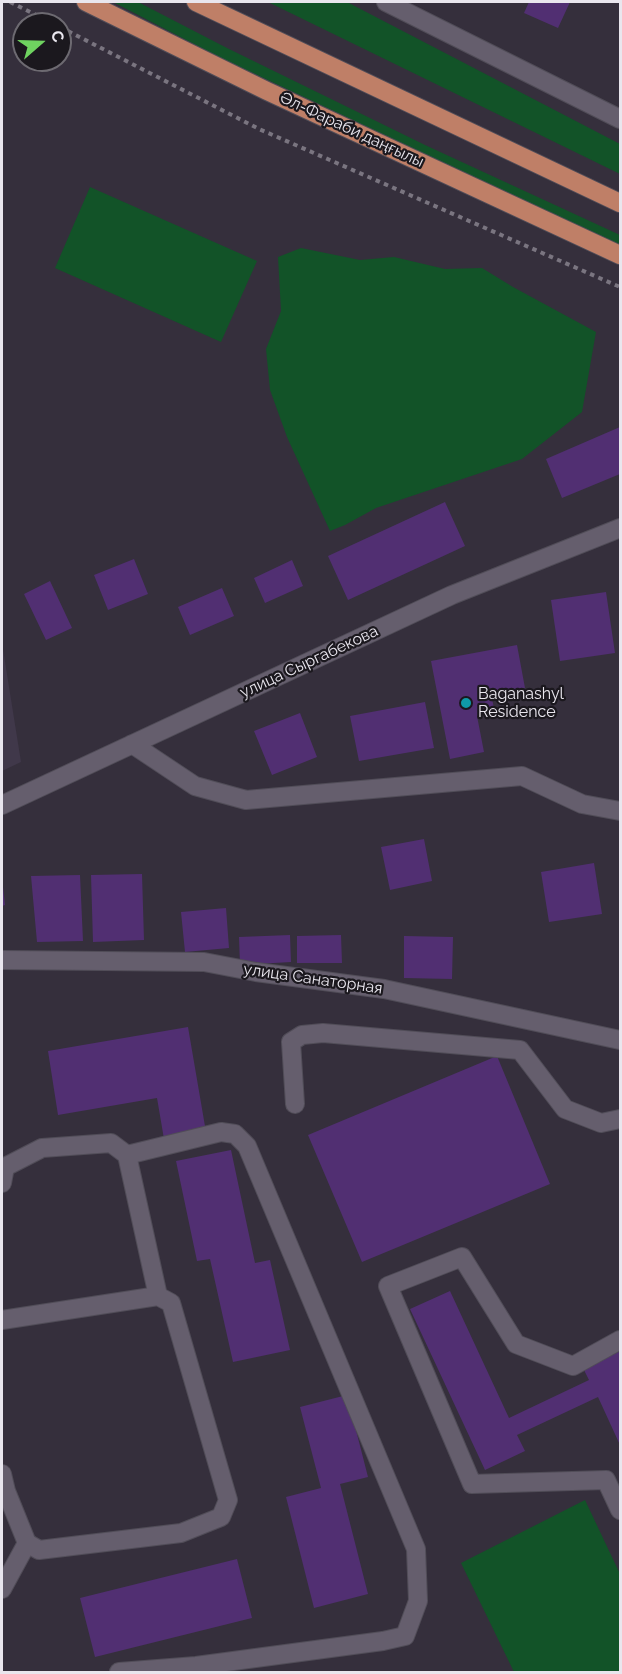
<!DOCTYPE html>
<meta charset="utf-8">
<style>
body{margin:0}
#map{position:relative;width:622px;height:1674px;overflow:hidden;background:#352f3c;font-family:Raleway,sans-serif}
canvas{display:block}
.frame{position:absolute;inset:0;border:3px solid #e9e6ee;pointer-events:none}
.north{position:absolute;left:12px;top:12px;width:60px;height:60px;box-sizing:border-box;background:#1b181e;border:2px solid #6d6a71;border-radius:50%;rotate:70deg;font-size:16px;font-weight:700;line-height:24px;text-align:center;color:#e9e6ee}
.north::after{content:'';display:block;margin:auto;width:21px;height:27px;background:#6fd360;clip-path:polygon(50% 0,100% 100%,50% 72%,0 100%)}
</style>
<div id="map">
<canvas width="622" height="1674"></canvas>
<div class="frame"></div>
<div class="north">С</div>
</div>
<script>
const g = document.querySelector('canvas').getContext('2d');
g.lineJoin = 'round';
function fill(path, color) { g.fillStyle = color; g.fill(path, 'evenodd'); }
const shape = rows => new Path2D(rows.map(r => 'M' + r).join(''));
function strokePath(path, color, width, dash) { g.strokeStyle = color; g.lineWidth = width; g.lineCap = dash ? 'butt' : 'round'; g.setLineDash(dash || []); g.stroke(path); }
function label(font, color, halo, rows, align = 'center') {
  g.font = font + ' Raleway,sans-serif'; g.lineWidth = 4.5; g.setLineDash([]); g.textBaseline = 'middle'; g.strokeStyle = halo; g.fillStyle = color; for (const [text, x, y, turn = 0] of rows) {
    g.save(); g.translate(x, y); g.rotate((+turn || 0) * Math.PI / 180); g.textAlign = isNaN(turn) ? turn : align; if (halo) g.strokeText(text, 0, 0); g.fillText(text, 0, 0); g.restore();
  }
}
fill(shape([
 [2,643,21,762,2,771]
]), '#40384a');
fill(shape([
 [113,2,138,2,227,48,425,145,620,235,620,246,221,58],
 [268,2,347,2,620,144,620,174],
 [90,187,257,261,221,342,55,268],
 [301,248,360,260,394,257,445,269,482,268,513,287,596,332,582,412,522,459,376,508,345,525,330,531,287,437,270,390,266,349,281,311,278,257],
 [585,1500,620,1574,620,1672,514,1672,461,1563]
]), '#125328');
fill(shape([
 [529,2,570,2,558,28,524,13],
 [620,427,620,474,562,498,546,459],
 [445,502,465,546,348,600,328,556],
 [134,559,148,594,108,610,94,575],
 [292,560,303,586,265,603,254,578],
 [50,581,72,628,46,640,24,594],
 [222,588,234,616,190,635,178,607],
 [606,592,615,653,560,661,551,600],
 [517,645,525,688,491,694,495,713,477,716,484,752,450,759,431,661],
 [425,702,434,748,359,761,350,716],
 [300,713,317,757,272,775,254,731],
 [424,839,432,881,390,890,381,847],
 [594,863,602,914,549,922,541,872],
 [142,874,144,940,93,942,91,875],
 [80,875,83,941,37,942,31,876],
 [2,887,3,887,5,905,2,906],
 [226,908,229,948,185,952,181,912],
 [290,935,291,962,240,965,239,937],
 [341,935,342,963,297,963,297,936],
 [404,936,453,937,452,979,404,978],
 [188,1027,206,1132,164,1139,157,1098,58,1115,48,1051],
 [497,1056,550,1184,362,1262,308,1135],
 [231,1150,255,1263,270,1260,290,1350,233,1362,210,1259,197,1261,176,1161],
 [450,1291,509,1418,589,1380,583,1368,620,1351,620,1445,598,1397,517,1435,525,1451,485,1470,410,1309],
 [347,1395,368,1477,340,1484,368,1594,314,1608,286,1497,321,1488,300,1407],
 [237,1559,252,1618,95,1657,80,1598]
]), '#512f72');
const minor = shape([
 [386,2,620,119],
 [132,744,195,786,246,800,522,776,582,804,620,811],
 [2,805,452,595,620,528],
 [2,960,204,962,256,972,384,989,620,1040],
 [295,1104,291,1042,302,1035,323,1033,520,1050,565,1109,601,1123,620,1119],
 [2,1183,5,1167,42,1148,111,1143,127,1155,158,1296],
 [2,1320,158,1296,171,1303,228,1500,221,1517,181,1533,39,1550,27,1543,6,1491,2,1474],
 [620,1340,573,1366,516,1344,462,1257,388,1286,472,1484,606,1480,620,1510],
 [2,1589,27,1543],
 [119,1672,196,1666,383,1641,405,1636,418,1601,416,1549,247,1146,235,1134,221,1132,127,1155]
]);
const major = shape([
 [86,2,267,91,620,255],
 [196,2,620,203]
]);
strokePath(minor, '#514d58', 20);
strokePath(major, '#514d58', 20);
strokePath(shape([
 [10,2,54,24],
 [60,27,259,129,620,287]
]), '#7a7580', 4, [4.5, 4.5]);
strokePath(minor, '#655e6d', 18);
strokePath(major, '#bf7f67', 18);
for (const [x, y, r, color] of [
 [466,703,6,"#0f9aa8"]
]) { const dot = new Path2D(); dot.arc(x, y, r, 0, 2 * Math.PI); g.fillStyle = color; g.fill(dot); strokePath(dot, '#1b181e', 2); }
label('16px', '#e9e6ee', '#1b181e', [
 ["Әл-Фараби даңғылы",352,130,25],
 ["улица Сыргабекова",309,662,-25],
 ["улица Санаторная",313,979,8]
]);
label('16px', '#e9e6ee', '#1b181e', [
 ["Baganashyl",478,694],
 ["Residence",478,712]
], 'left');
</script>
